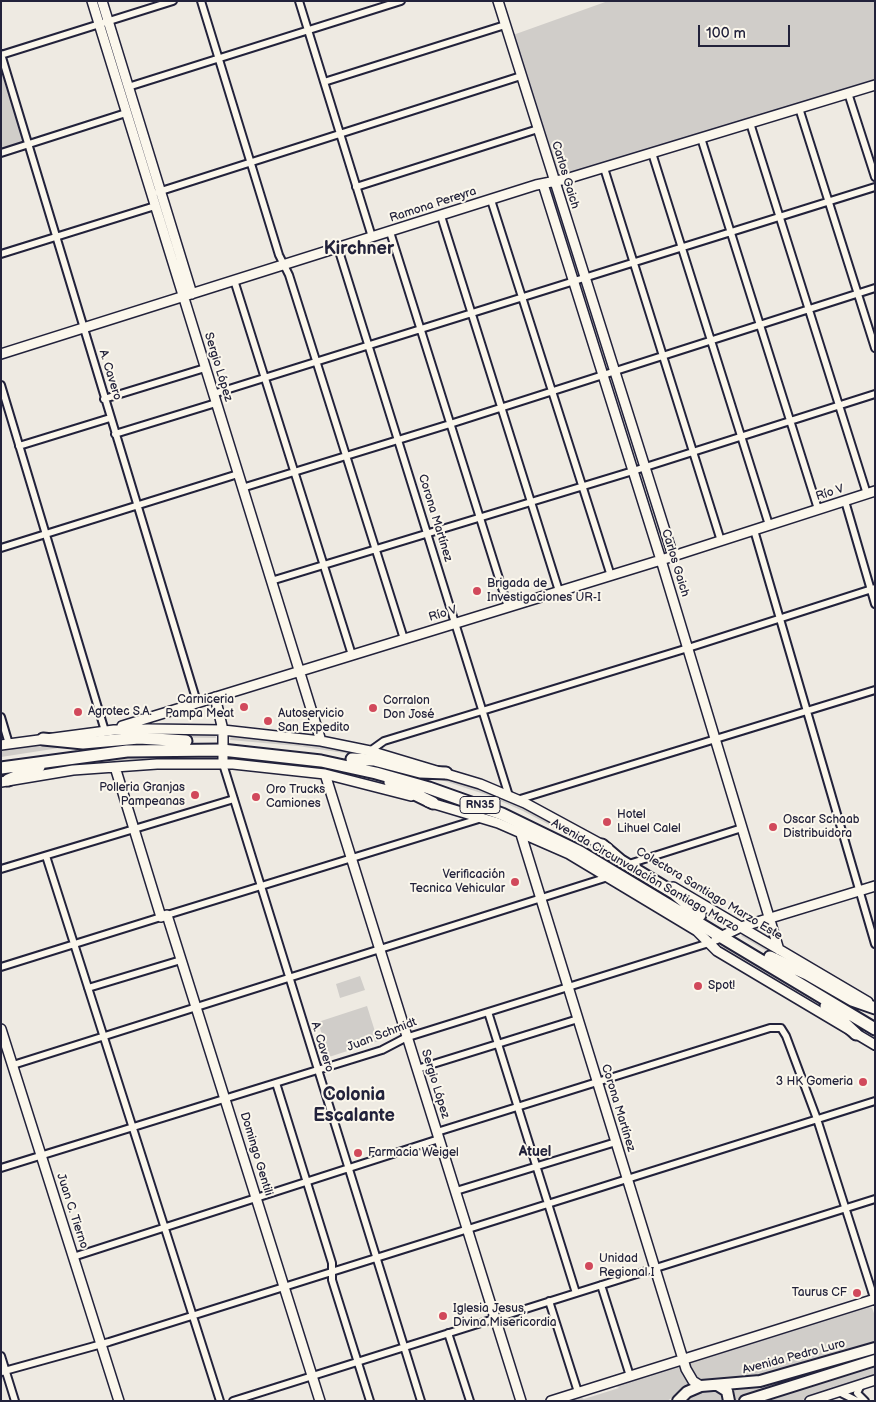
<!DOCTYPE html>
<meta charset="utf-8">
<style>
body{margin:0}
#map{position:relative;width:876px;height:1402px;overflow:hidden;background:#eeeae2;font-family:"Balsamiq Sans",sans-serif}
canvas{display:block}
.frame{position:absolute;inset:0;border:2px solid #22223b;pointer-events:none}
.scale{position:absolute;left:698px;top:25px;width:92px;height:22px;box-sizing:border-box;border:2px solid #22223b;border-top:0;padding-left:6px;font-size:15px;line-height:18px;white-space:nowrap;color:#22223b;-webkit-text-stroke:4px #fbf7ec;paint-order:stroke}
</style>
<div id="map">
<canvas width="876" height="1402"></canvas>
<div class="frame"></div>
<div class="scale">100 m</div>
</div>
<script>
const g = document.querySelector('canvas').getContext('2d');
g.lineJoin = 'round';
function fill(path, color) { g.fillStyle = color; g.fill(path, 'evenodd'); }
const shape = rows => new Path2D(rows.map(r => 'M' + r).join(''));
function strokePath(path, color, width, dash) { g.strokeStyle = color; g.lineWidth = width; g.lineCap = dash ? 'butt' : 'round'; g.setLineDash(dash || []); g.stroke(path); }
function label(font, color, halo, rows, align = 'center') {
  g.font = font + ' "Balsamiq Sans",sans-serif'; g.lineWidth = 4; g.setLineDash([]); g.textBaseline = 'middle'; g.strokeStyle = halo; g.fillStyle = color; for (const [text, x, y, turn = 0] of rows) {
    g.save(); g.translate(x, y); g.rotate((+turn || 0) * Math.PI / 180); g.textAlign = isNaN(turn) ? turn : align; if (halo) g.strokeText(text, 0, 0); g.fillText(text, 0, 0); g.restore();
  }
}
fill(shape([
 [608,1,875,1,875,79,558,178,513,35],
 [1,66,24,144,1,150],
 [144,732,215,734,216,738,92,736],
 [231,735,308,742,368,754,370,757,298,746,230,740],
 [37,742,72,746,1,757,1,748],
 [218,754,215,760,30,773,49,768,129,755],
 [228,755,305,762,380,780,398,788,232,760],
 [426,775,440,776,467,783,507,799,596,845,614,859,523,811,487,795],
 [765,925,767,925,772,941,752,929],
 [744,933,852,996,770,953,741,936],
 [723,943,746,956,777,979,824,1007,835,1016,724,951],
 [360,976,365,990,340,998,336,984],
 [367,1006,378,1041,329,1057,318,1022],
 [866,1306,872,1308,875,1316,875,1345,770,1376,702,1382,694,1376,689,1363],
 [875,1351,875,1355,844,1366,733,1401,730,1388,763,1384],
 [875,1363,875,1377,799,1401,753,1401],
 [678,1365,690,1386,667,1401,561,1401,578,1396,584,1399,619,1388,614,1384],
 [711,1388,722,1392,725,1401,682,1401,693,1393]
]), '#d0cdc9');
const street = shape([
 [201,1,279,255,289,275,404,639],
 [299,1,372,237],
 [1,54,197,702],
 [1,55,173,1],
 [324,82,505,25],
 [128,87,401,1],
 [848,93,875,177],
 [799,108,875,348],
 [750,123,867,494],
 [701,138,818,509],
 [1,153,126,113],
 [652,153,769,525],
 [604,168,721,541],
 [356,187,538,129],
 [158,192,521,76],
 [491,200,611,576],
 [441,216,559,591],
 [390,232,508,607],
 [338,248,509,796],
 [1,254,155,206],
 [234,280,352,655],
 [1,385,105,731],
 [213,394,875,187],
 [104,399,205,368],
 [115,434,216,403],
 [19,446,110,418],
 [242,488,450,424,875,288],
 [845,501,875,604],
 [754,530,875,944],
 [1,548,238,474],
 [271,581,633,471,875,394],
 [1,717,9,744],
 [370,751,384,741,688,648,875,588],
 [223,764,421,1401],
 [517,800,875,690],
 [46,856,220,1401],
 [632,863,742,828],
 [1,869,234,799],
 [167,915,482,818],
 [1,967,161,917],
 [88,988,181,960],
 [488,1012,576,1293],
 [13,1065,608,877],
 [417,1069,578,1019],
 [276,1083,332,1263,332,1280,370,1401],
 [437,1132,770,1028,781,1028,786,1036,817,1119,875,1301],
 [1,1168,382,1050,405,1038,709,943],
 [456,1191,616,1142],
 [73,1257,439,1139],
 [601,1285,630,1376],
 [549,1301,578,1392],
 [448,1333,470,1401],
 [1,1356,15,1401],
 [1,1372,109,1342,875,1101],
 [861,1385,857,1393,865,1401],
 [839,1392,857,1401],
 [233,1401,875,1199]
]);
const secondary = shape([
 [92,1,321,741],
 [102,1,192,294],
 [498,1,673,556],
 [543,184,661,560,779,950],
 [1,354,536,185,566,179,875,85],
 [215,697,223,730,223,764],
 [122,726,661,560,875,491],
 [1,745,114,730,148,729,223,730,321,741,370,751,480,784,525,803,608,848],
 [115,767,161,917,167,915,320,1401],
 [325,774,521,1401],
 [1,782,73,770,157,764,233,764,325,774,411,796],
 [428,802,498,823,569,854,697,931,717,951,875,1045],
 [520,831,686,1369,693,1381,701,1386],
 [673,887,868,1002],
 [716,939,741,927,875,886],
 [1,1029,119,1401],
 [551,1401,875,1299],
 [810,1401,875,1380]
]);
const primary = shape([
 [719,1386,727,1391,729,1401],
 [678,1401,687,1392,701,1386,760,1381,875,1348],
 [745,1401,875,1360]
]);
const highway = shape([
 [43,739,83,743,139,738,186,741],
 [352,759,374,760,420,772,446,773],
 [1,768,127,751,222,750,321,761,376,773,429,788,502,814,580,852,875,1029],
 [8,780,39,767],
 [390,782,433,803],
 [602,845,621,861,674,893,700,915],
 [770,957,807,974,852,1000,875,1008],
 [826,1006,856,1034]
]);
strokePath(street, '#22223b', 10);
strokePath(secondary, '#22223b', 12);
strokePath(primary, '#22223b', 14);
strokePath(highway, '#22223b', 15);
strokePath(street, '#fbf7ec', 6);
strokePath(secondary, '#fbf7ec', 9);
strokePath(primary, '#fbf7ec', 10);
strokePath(highway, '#fbf7ec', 11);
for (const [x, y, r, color] of [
 [477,591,5,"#d1495b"],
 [244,707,5,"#d1495b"],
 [373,708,5,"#d1495b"],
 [78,712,5,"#d1495b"],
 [268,721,5,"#d1495b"],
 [195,795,5,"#d1495b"],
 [256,797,5,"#d1495b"],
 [607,822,5,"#d1495b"],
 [773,827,5,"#d1495b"],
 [515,882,5,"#d1495b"],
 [698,986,5,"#d1495b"],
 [863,1082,5,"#d1495b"],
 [358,1153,5,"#d1495b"],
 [589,1266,5,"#d1495b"],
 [857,1293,5,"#d1495b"],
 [443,1316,5,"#d1495b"]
]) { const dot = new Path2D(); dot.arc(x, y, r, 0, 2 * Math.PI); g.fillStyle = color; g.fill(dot); strokePath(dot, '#fbf7ec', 2); }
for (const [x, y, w] of [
 [480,805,40]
]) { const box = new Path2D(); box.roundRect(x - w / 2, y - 8.5, w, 17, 4); g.fillStyle = '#fbf7ec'; g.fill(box); strokePath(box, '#22223b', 1); }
label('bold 11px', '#22223b', null, [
 ["RN35",480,805]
]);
label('12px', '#22223b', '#fbf7ec', [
 ["Carlos Gaich",565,175,73],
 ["Ramona Pereyra",433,205,-18],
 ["Sergio López",218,367,73],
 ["A. Cavero",110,375,73],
 ["Río V",830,493,-18],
 ["Corona Martínez",435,518,73],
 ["Carlos Gaich",675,563,73],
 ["Río V",443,614,-17],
 ["Avenida Circunvalación Santiago Marzo",645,876,30],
 ["Colectora Santiago Marzo Este",709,894,31],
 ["Juan Schmidt",382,1035,-21],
 ["A. Cavero",322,1047,73],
 ["Sergio López",435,1084,73],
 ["Corona Martínez",618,1108,73],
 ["Domingo Gentili",256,1154,73],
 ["Juan C. Tierno",72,1211,72],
 ["Avenida Pedro Luro",794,1357,-15]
]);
label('12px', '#22223b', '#fbf7ec', [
 ["Brigada de",487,584],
 ["Investigaciones UR-I",487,598],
 ["Carniceria",234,700,"right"],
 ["Pampa Meat",234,714,"right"],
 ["Corralon",383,701],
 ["Don José",383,715],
 ["Agrotec S.A.",88,712],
 ["Autoservicio",278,714],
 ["San Expedito",278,728],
 ["Polleria Granjas",185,788,"right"],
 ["Pampeanas",185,802,"right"],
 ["Oro Trucks",266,790],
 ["Camiones",266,804],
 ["Hotel",617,815],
 ["Lihuel Calel",617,829],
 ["Oscar Schaab",783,820],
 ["Distribuidora",783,834],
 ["Verificación",505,875,"right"],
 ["Tecnica Vehicular",505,889,"right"],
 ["Spot!",708,986],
 ["3 HK Gomeria",853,1082,"right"],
 ["Farmacia Weigel",368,1153],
 ["Unidad",599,1259],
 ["Regional I",599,1273],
 ["Taurus CF",847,1293,"right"],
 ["Iglesia Jesus,",453,1309],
 ["Divina Misericordia",453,1323]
], 'left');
label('bold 14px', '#22223b', '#fbf7ec', [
 ["Atuel",535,1152]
]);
label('bold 18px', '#22223b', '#fbf7ec', [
 ["Kirchner",359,249],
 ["Colonia",354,1095],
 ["Escalante",354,1116]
]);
</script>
